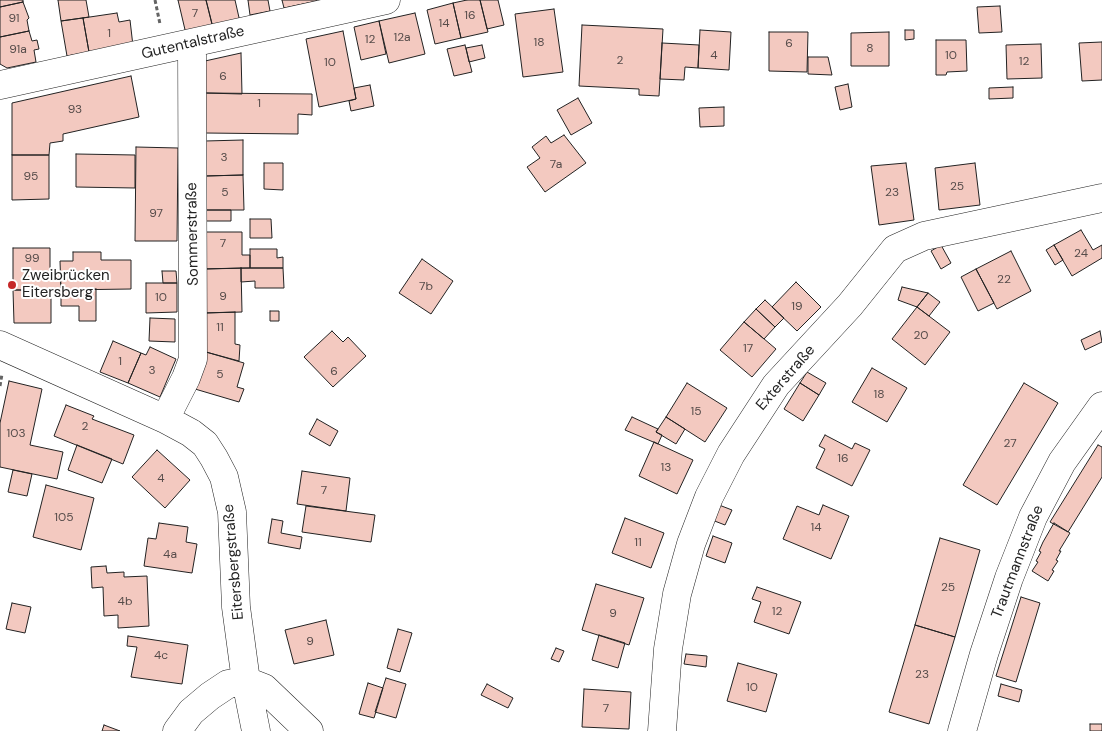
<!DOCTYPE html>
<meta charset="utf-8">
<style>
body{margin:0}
canvas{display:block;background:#fff}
</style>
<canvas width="1102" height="731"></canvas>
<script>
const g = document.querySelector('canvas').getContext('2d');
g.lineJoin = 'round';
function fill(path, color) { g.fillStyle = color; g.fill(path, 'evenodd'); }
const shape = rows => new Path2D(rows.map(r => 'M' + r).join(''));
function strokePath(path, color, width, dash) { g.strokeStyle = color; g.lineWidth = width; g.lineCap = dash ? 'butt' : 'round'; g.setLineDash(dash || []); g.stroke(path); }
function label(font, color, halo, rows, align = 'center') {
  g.font = font + ' "DM Sans",sans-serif'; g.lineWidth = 4; g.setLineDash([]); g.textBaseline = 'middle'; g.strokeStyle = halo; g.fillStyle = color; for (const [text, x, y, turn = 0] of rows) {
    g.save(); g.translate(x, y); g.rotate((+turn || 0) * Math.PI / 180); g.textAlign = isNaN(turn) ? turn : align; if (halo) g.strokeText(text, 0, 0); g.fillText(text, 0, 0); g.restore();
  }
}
const building = shape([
 [0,0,23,0,23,2,0,7,0,0],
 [58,0,86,0,89,17,61,21,58,0],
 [178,0,206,0,213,28,186,34,178,0],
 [206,0,235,0,240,22,213,28,206,0],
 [248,0,268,0,270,11,250,15,248,0],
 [282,0,317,0,317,1,284,8,282,0],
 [467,0,480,0,488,32,461,38,453,3,467,0],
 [480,0,498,0,504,25,487,29,480,0],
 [23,2,29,18,27,20,29,31,0,37,0,7,23,2],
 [453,3,461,38,435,44,427,10,453,3],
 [1000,6,1002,32,979,33,977,7,1000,6],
 [554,9,563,72,523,77,515,14,554,9],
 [117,13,119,22,130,20,133,46,89,52,83,18,117,13],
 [415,13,425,54,389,63,379,21,415,13],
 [83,18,89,52,67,56,61,21,83,18],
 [379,21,386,54,361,60,354,27,379,21],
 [582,25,663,29,659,96,639,95,639,89,579,86,582,25],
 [700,30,731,32,729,70,698,68,700,30],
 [905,30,914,30,914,39,905,40,905,30],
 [29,31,32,41,37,40,39,49,34,50,36,62,7,68,0,64,0,37,29,31],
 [343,31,356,99,319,107,306,39,343,31],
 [769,32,808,32,807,72,769,71,769,32],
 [889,32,889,66,851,66,851,33,889,32],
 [936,40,966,40,967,71,947,72,946,75,936,75,936,40],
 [1102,42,1102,80,1082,81,1079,43,1102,42],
 [662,43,699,45,698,68,685,67,684,80,660,79,662,43],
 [1041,44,1042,78,1007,79,1006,45,1041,44],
 [465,45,472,72,454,76,447,49,465,45],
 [482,45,485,58,469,62,466,48,482,45],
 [241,53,242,94,205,93,205,61,241,53],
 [808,57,828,57,832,75,808,74,808,57],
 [131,76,139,117,63,134,63,141,50,143,49,155,12,155,12,103,131,76],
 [848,84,852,107,840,110,835,87,848,84],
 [370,85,374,106,351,111,349,101,356,99,354,88,370,85],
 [1013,87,1013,98,989,99,989,88,1013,87],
 [205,93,312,94,312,115,298,114,298,134,205,133,205,93],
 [578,98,592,123,571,135,557,110,578,98],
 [724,107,724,126,700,127,699,108,724,107],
 [564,135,586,163,545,192,527,167,540,158,532,147,546,136,551,143,564,135],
 [243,140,243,175,205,176,205,141,243,140],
 [136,147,178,148,177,241,135,241,136,147],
 [76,154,135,155,135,188,76,187,76,154],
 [12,155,49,155,49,199,12,200,12,155],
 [264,163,283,163,283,190,264,189,264,163],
 [906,163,914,220,879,225,871,166,906,163],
 [975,163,980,205,939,210,935,168,975,163],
 [243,175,244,210,206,210,205,176,243,175],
 [206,210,231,210,231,221,206,221,206,210],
 [250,219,271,219,272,238,250,238,250,219],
 [1081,230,1093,250,1102,245,1102,258,1072,276,1054,245,1081,230],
 [203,232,242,232,242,255,250,255,250,268,203,269,203,232],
 [941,245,951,263,941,269,931,251,941,245],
 [1054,245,1063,260,1055,265,1046,250,1054,245],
 [13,248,50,248,50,271,60,271,61,290,13,290,13,248],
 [250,249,277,249,277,258,283,257,283,268,250,268,250,249],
 [1011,251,1031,291,997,309,976,269,1011,251],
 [73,252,101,252,101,260,131,260,131,289,61,290,60,261,73,261,73,252],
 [422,259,453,281,431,314,399,293,422,259],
 [241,268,242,312,204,313,203,269,241,268],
 [241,268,283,268,284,288,255,288,255,281,241,282,241,268],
 [976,269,994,303,978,311,961,277,976,269],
 [162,271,176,271,177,283,163,283,162,271],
 [796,282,821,307,797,331,772,307,796,282],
 [146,283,177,283,177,312,146,313,146,283],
 [902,287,928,293,917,307,898,300,902,287],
 [96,289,96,321,79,321,79,306,61,306,61,290,96,289],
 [13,290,51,290,51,323,14,323,13,290],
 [928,293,940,302,929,316,917,307,928,293],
 [765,300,784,318,775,327,756,309,765,300],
 [917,307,950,332,925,365,892,339,917,307],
 [756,309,775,327,764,339,744,322,756,309],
 [270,311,279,311,279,321,270,321,270,311],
 [235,312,235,344,240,345,239,361,206,352,204,313,235,312],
 [150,318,175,319,175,342,149,341,150,318],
 [744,322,776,349,752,377,720,350,744,322],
 [332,331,343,342,348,337,366,356,333,387,304,357,332,331],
 [1100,331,1102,342,1085,350,1081,340,1100,331],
 [113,341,141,353,128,383,100,372,113,341],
 [150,347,176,359,160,397,128,383,141,353,146,355,150,347],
 [206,352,244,363,237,387,244,389,239,402,195,389,206,352],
 [872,368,907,388,887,422,852,402,872,368],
 [807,372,826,383,819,395,800,383,807,372],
 [9,381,42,389,30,445,63,452,57,479,0,467,0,423,9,381],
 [687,383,727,408,705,442,666,417,687,383],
 [800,383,819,395,803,421,784,409,800,383],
 [1024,383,1058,403,997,505,963,485,1024,383],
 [66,405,94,416,92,419,134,435,123,464,54,436,66,405],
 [632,417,658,429,656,432,662,435,658,444,625,430,632,417],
 [666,417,685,429,676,444,656,432,666,417],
 [317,419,338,431,330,446,309,434,317,419],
 [825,435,852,449,855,443,870,450,852,486,816,468,825,449,819,446,825,435],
 [654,442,693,460,677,494,639,476,654,442],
 [77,445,112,459,102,483,68,470,77,445],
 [1098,445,1102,447,1102,477,1068,532,1050,522,1098,445],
 [157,450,190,480,165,508,132,477,157,450],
 [13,470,32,474,27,496,8,492,13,470],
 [302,471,350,478,346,511,297,504,302,471],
 [46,485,94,498,81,550,33,537,46,485],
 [719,505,732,510,725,525,712,520,719,505],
 [823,505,849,516,831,559,783,539,797,506,819,515,823,505],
 [306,506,375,515,371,542,302,532,306,506],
 [625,518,664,533,651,568,612,553,625,518],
 [272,519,283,521,281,533,302,537,300,549,268,543,272,519],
 [159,523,188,527,186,542,197,544,192,573,144,566,148,538,156,539,159,523],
 [1054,523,1070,533,1059,551,1061,551,1056,560,1058,561,1052,570,1054,571,1048,581,1032,571,1038,562,1036,561,1041,552,1039,551,1043,542,1054,523],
 [713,536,732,543,725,563,706,556,713,536],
 [940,538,980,550,955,637,915,625,940,538],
 [106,566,107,573,124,572,124,577,147,576,149,626,118,628,118,615,104,616,103,587,92,588,91,567,106,566],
 [596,584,644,598,629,645,582,630,596,584],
 [757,587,801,602,789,634,754,622,761,602,752,599,757,587],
 [1021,597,1040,603,1016,682,996,676,1021,597],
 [12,603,31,607,25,633,6,629,12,603],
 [326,620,334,655,294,664,285,630,326,620],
 [915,625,955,637,929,724,889,712,915,625],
 [398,629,412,633,400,672,387,668,398,629],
 [599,635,625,643,618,668,592,660,599,635],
 [128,636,188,645,182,684,131,677,137,647,127,646,128,636],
 [556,648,564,651,559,662,551,659,556,648],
 [686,654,707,656,706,667,684,664,686,654],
 [738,663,777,674,766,712,727,701,738,663],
 [386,678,406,684,396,718,375,712,386,678],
 [368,683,383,688,374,718,359,714,368,683],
 [487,684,513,698,508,708,481,695,487,684],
 [1001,684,1022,690,1019,702,998,696,1001,684],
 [584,689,631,692,629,729,582,727,584,689],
 [1090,724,1102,724,1102,731,1090,731,1090,724],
 [104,725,120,731,102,731,104,725]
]);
fill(building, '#f3c9c0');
strokePath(building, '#222', 1);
const minor = shape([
 [0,85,386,0],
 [0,345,165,419,191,433,205,444,214,458,224,477,232,512,236,607,246,681,256,731],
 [165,419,186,378,193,359,192,43],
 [246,681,264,688,309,731],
 [177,731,191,712,210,696,228,684,246,681],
 [662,731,668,649,677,594,691,544,709,497,731,454,776,385,850,305,895,249,924,236,1102,198],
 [962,731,984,654,1009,578,1033,517,1062,462,1102,406]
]);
strokePath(minor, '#222', 29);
strokePath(shape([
 [155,0,160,24],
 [0,386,2,374]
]), '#646464', 3, [4, 2.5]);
strokePath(minor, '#fff', 28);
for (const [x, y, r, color] of [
 [12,285,5,"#c62828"]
]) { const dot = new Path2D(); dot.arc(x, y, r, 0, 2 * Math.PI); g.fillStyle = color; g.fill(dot); strokePath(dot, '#fff', 2); }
label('12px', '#564c4a', null, [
 ["7",195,14],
 ["16",470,16],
 ["91",14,19],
 ["14",444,24],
 ["1",109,34],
 ["12a",402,38],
 ["12",370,40],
 ["18",539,43],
 ["6",789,44],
 ["8",870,49],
 ["91a",18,50],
 ["4",714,56],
 ["10",951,56],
 ["2",620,61],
 ["12",1024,62],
 ["10",330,63],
 ["6",223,77],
 ["1",259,104],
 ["93",75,110],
 ["3",224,158],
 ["7a",556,165],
 ["95",31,177],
 ["25",957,187],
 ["5",225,193],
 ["23",892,193],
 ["97",156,214],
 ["7",223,244],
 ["24",1081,254],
 ["99",32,259],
 ["22",1004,280],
 ["7b",426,287],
 ["9",223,297],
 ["10",161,298],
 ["19",797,307],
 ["11",220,328],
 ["20",921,336],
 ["17",748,349],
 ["1",120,362],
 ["3",152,371],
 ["6",334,372],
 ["5",220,375],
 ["18",879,395],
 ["15",696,412],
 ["2",85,427],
 ["103",16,434],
 ["27",1010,444],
 ["16",843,459],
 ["13",666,468],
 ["4",161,479],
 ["7",324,491],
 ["105",64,518],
 ["14",816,528],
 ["11",638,543],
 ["4a",170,555],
 ["25",948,588],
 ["4b",125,602],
 ["12",777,612],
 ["9",613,614],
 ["9",310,642],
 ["4c",161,656],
 ["23",922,675],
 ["10",752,688],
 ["7",606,709]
]);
label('15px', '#222', '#fff', [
 ["Gutentalstraße",193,43,-13],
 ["Sommerstraße",193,234,-91],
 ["Exterstraße",786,378,-49],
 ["Eitersbergstraße",234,562,-95],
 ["Trautmannstraße",1018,562,-69]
]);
label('15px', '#222', '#fff', [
 ["Zweibrücken",22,276],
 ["Eitersberg",22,293]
], 'left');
</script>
